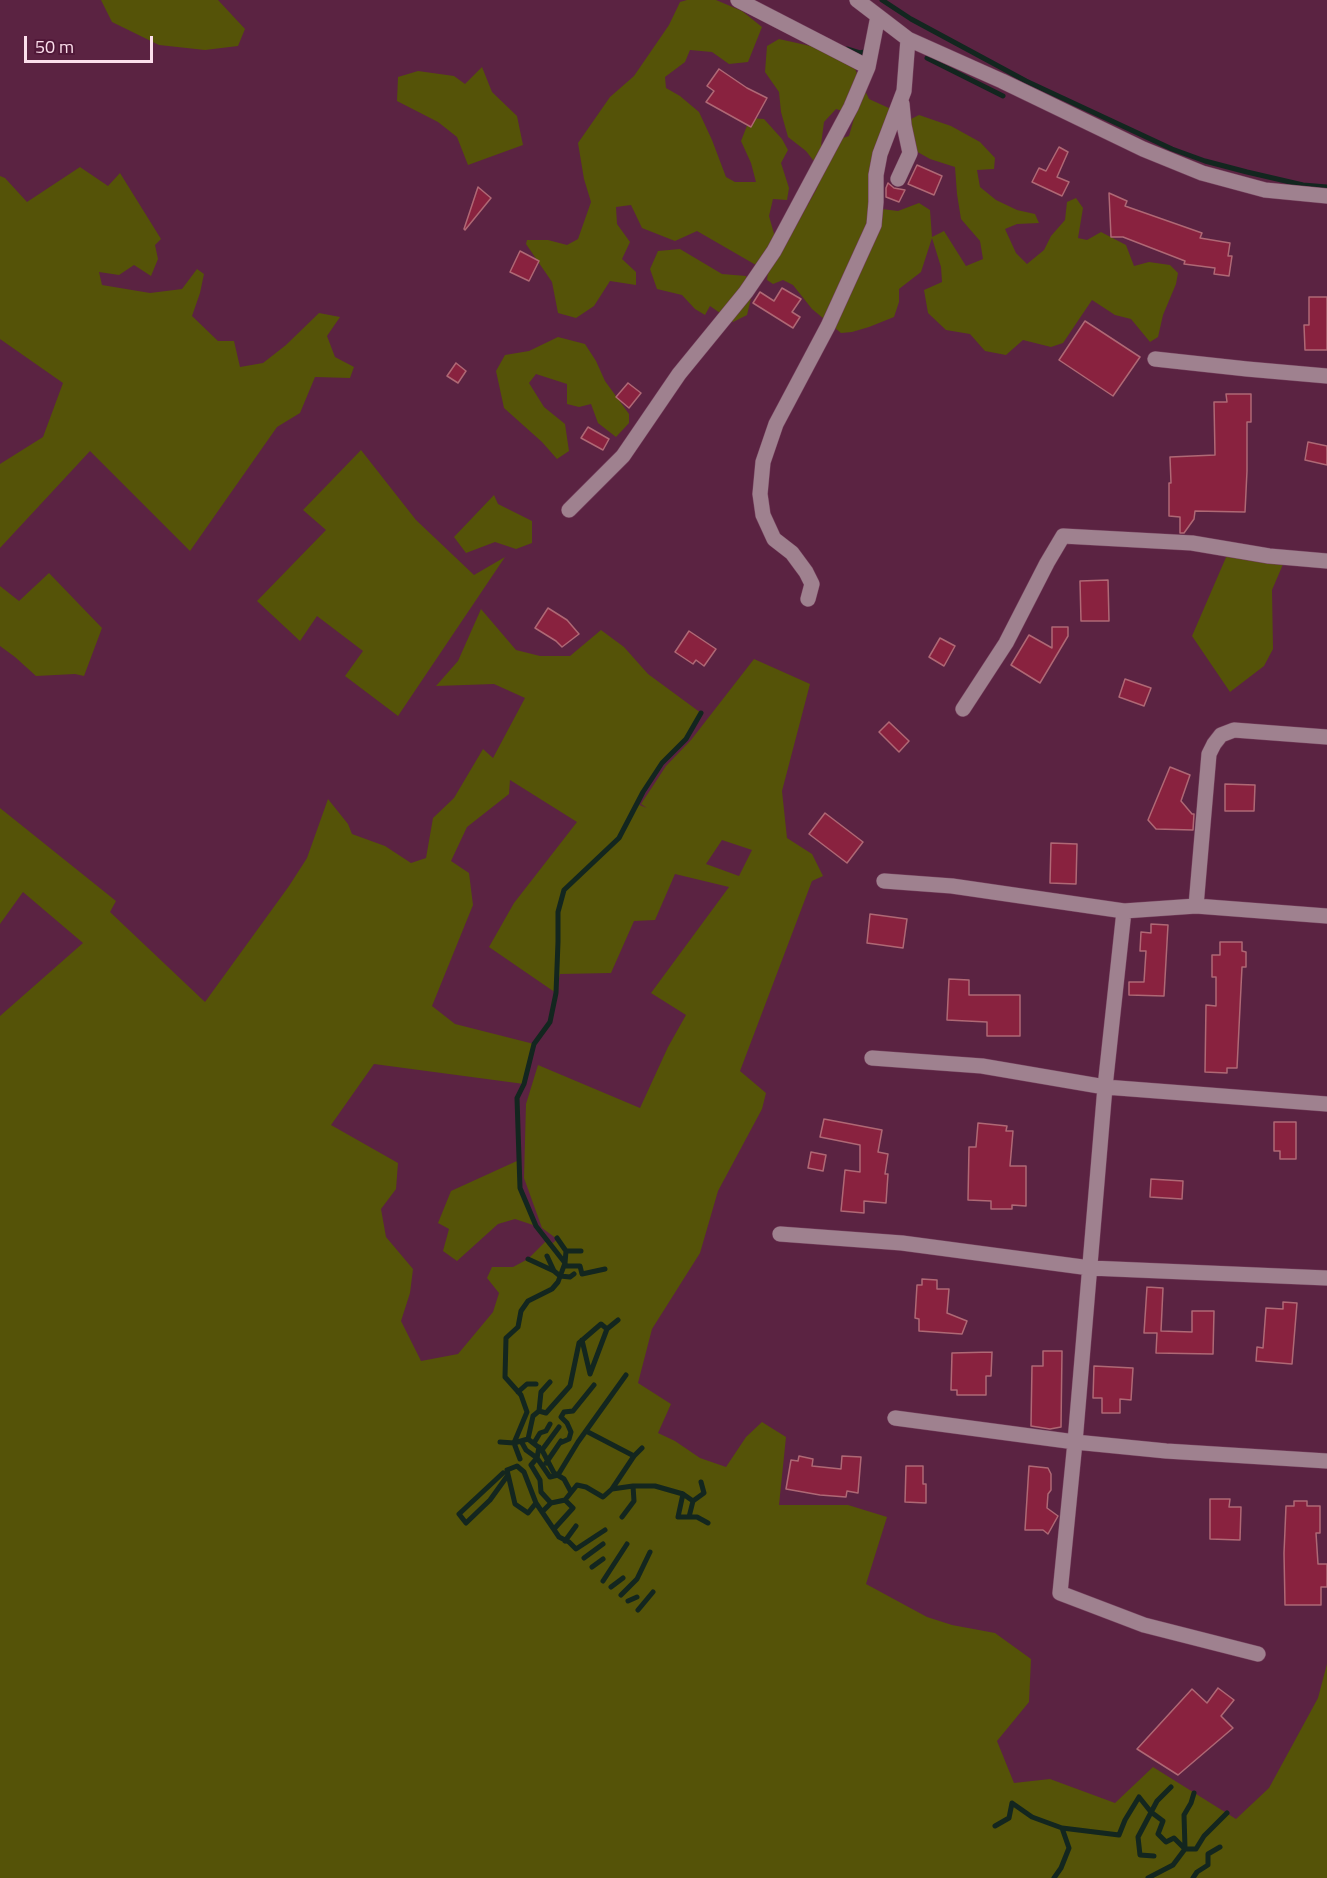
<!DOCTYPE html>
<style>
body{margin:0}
#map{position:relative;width:1327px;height:1878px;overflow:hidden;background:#5b2342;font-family:"Titillium Web",sans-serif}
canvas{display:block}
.scale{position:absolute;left:24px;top:36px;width:129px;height:27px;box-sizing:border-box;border:3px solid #fcdfec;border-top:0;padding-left:8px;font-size:18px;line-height:21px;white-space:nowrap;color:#fcdfec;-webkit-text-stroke:4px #501838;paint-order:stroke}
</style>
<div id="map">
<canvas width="1327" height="1878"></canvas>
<div class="scale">50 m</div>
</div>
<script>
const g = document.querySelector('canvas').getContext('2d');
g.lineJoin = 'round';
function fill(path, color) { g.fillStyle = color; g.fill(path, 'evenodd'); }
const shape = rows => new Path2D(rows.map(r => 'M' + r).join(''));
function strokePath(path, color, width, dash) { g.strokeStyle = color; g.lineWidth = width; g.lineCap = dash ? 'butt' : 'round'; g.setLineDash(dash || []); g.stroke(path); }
fill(shape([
 [101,0,218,0,245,29,238,46,205,50,159,45,112,22],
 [687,0,716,0,742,11,762,27,748,62,729,64,712,52,690,50,685,62,665,77,666,88,680,96,699,112,712,140,726,177,735,182,756,182,751,163,741,141,750,118,764,119,782,139,788,150,781,163,789,188,787,200,773,199,769,216,780,255,816,190,823,173,806,151,788,137,781,112,779,92,765,72,767,46,779,39,815,47,855,69,869,99,891,109,889,154,874,155,882,209,898,211,919,203,930,210,932,237,944,231,966,266,983,259,980,241,961,219,957,194,955,167,930,159,900,142,911,119,919,115,951,126,980,142,995,158,994,169,977,170,980,187,996,200,1017,210,1035,214,1039,223,1017,224,1005,229,1016,253,1027,264,1044,250,1051,236,1065,220,1067,202,1076,198,1083,208,1078,238,1087,240,1101,232,1126,245,1134,266,1149,262,1170,265,1178,273,1176,284,1163,315,1158,337,1150,342,1131,319,1115,315,1092,300,1063,343,1051,347,1023,340,1006,355,985,351,970,334,946,330,928,313,924,290,942,282,941,267,932,238,921,272,899,289,899,302,894,317,869,327,852,332,841,333,812,309,793,285,783,280,773,284,767,280,768,272,697,231,675,241,642,228,631,205,616,207,617,224,630,242,622,259,636,272,636,285,610,281,594,306,576,318,558,313,552,282,526,244,527,240,548,240,567,245,578,239,591,202,584,179,578,143,610,97,634,76,669,25,680,2],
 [836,109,855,115,849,136,821,145,824,122],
 [482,67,492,92,517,116,523,145,468,165,457,137,438,122,397,101,398,77,418,71,454,76,465,84],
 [80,167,108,186,120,173,161,239,155,245,158,259,151,276,134,265,119,275,99,272,102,285,150,293,182,289,197,269,204,274,200,293,192,316,218,341,234,341,240,367,263,363,286,345,319,313,340,317,327,336,335,357,354,367,350,378,315,377,300,413,277,427,190,551,90,451,0,548,0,464,43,437,63,383,0,339,0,176,5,178,27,202],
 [680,249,722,274,746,276,753,290,747,315,733,322,710,306,705,315,695,309,682,295,657,289,650,269,658,251],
 [558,337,585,344,596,361,605,381,629,414,629,423,616,437,598,423,591,404,579,407,567,404,567,384,536,374,529,383,544,407,565,424,569,451,557,459,542,442,504,408,496,371,505,355,529,351],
 [361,450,416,520,474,575,505,557,398,716,345,676,363,651,317,616,300,641,257,601,326,530,303,510],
 [494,495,498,504,532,521,532,543,516,549,495,542,466,553,454,537],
 [1227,555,1284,562,1272,590,1273,649,1264,666,1230,692,1192,636],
 [49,573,102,628,84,676,75,674,36,676,15,657,0,646,0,586,19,601],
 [481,609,516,650,540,656,570,656,601,630,624,647,648,674,701,713,686,739,662,763,643,792,637,804,647,808,641,804,666,766,691,740,754,659,810,684,782,791,787,838,812,854,823,876,812,881,740,1071,766,1093,762,1109,718,1191,700,1253,652,1329,638,1383,671,1404,658,1433,675,1441,700,1458,726,1467,746,1437,762,1422,786,1437,779,1505,848,1505,887,1517,866,1584,927,1617,952,1625,995,1633,1031,1659,1029,1702,997,1741,1014,1783,1050,1779,1115,1803,1153,1767,1236,1819,1269,1788,1318,1698,1327,1664,1327,1878,0,1878,0,1016,83,943,23,892,0,924,0,808,116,901,110,912,205,1002,289,886,307,858,328,799,348,824,352,834,385,846,411,863,426,858,433,818,454,798,483,749,493,758,525,698,494,684,436,686,458,661],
 [510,780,577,822,514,903,489,947,556,993,560,974,611,973,634,921,655,920,675,874,729,887,651,993,686,1015,668,1047,640,1108,538,1065,526,1104,524,1178,542,1228,557,1239,553,1243,546,1241,528,1259,513,1267,492,1267,487,1278,499,1293,493,1312,458,1354,421,1361,401,1321,410,1293,413,1269,386,1237,381,1209,396,1189,398,1163,331,1125,374,1064,524,1084,534,1044,455,1024,432,1006,473,905,469,873,451,861,467,827,509,794],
 [722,840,752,850,739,876,706,864],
 [519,1160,520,1188,536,1226,515,1219,498,1224,457,1261,443,1251,449,1229,438,1223,451,1191]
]), '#555308');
strokePath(shape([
 [882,0,911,19,1026,81,1172,149,1205,161,1247,172,1303,185,1327,187],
 [847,49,860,53,864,52,868,48],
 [927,58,1003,96],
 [566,1251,581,1251],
 [547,1256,554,1271],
 [528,1259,554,1271,560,1276,570,1277,574,1274],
 [565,1263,536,1226,520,1188,517,1098,524,1084,534,1044,550,1022,556,993,558,942,558,912,564,890,619,838,643,792,662,763,686,739,701,713],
 [564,1266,580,1266,582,1274,605,1269],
 [582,1340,590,1374,607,1329],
 [518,1392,527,1384,536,1384],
 [539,1411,541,1392,550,1382],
 [586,1431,634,1456],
 [528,1439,533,1416,539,1411,546,1413,570,1386,579,1343,601,1324,607,1329,618,1320],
 [521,1441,526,1450,537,1458,531,1465,540,1480,541,1492,551,1503],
 [500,1442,514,1443,528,1439,542,1450,554,1473,564,1479,571,1492],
 [534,1443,540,1433,546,1431,550,1424],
 [560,1443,569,1439,571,1432,567,1423,561,1417,564,1412,573,1411,594,1385],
 [539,1447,537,1458,550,1477,558,1475,578,1442,626,1375],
 [542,1450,559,1427],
 [520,1459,514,1443,527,1412,521,1395,505,1377,506,1338,518,1327,521,1311,528,1301,552,1289,558,1282,565,1263,566,1251,557,1238],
 [546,1463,561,1441],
 [507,1470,515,1504,528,1513,536,1503,559,1537,569,1542,576,1549,605,1530],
 [507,1470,517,1466,524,1472,536,1503],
 [503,1473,459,1514,466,1523,490,1500,508,1475],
 [612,1489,634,1456,642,1448],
 [683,1494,693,1501,704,1493,701,1482],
 [542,1512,551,1503,565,1500,577,1485,586,1487,603,1497,612,1489,633,1486,655,1486,683,1494,678,1517,697,1517,708,1523],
 [622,1517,634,1501,633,1486],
 [689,1517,693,1501],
 [554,1529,573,1508,565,1500],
 [565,1541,576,1526],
 [584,1558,603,1544],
 [592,1567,603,1559],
 [603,1581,627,1544],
 [611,1587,623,1578],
 [621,1595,637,1579,650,1552],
 [628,1601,637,1597],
 [638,1610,653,1592],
 [995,1826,1009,1818,1012,1803,1032,1817,1062,1828],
 [1185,1848,1184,1815,1191,1803,1194,1793],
 [1154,1856,1140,1855,1138,1837,1157,1801,1171,1787],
 [1054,1878,1061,1868,1069,1848,1062,1828,1119,1835,1125,1820,1139,1797,1151,1812,1163,1821,1158,1834,1166,1842,1174,1838,1185,1849],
 [1148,1878,1173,1865,1185,1849,1196,1849,1204,1836,1227,1813],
 [1193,1878,1197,1872,1208,1865,1208,1854,1220,1847]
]), '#13261f', 5);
const building = shape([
 [719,69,747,88,767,98,751,127,706,102,714,91,707,86,719,69],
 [1059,147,1068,152,1057,177,1069,182,1062,196,1032,182,1039,168,1046,171,1059,147],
 [917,165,942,176,934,195,908,184,917,165],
 [888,183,894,188,905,190,899,202,886,197,886,188,888,183],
 [478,187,491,198,465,230,464,229,478,187],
 [1109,193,1127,201,1125,206,1202,233,1200,238,1230,243,1228,256,1232,256,1229,276,1214,274,1215,268,1184,264,1185,261,1123,237,1111,237,1109,193],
 [520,251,539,261,529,281,510,272,520,251],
 [782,288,801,299,792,312,800,317,793,328,753,303,760,292,774,301,782,288],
 [1309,297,1327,297,1327,350,1305,350,1304,325,1309,325,1309,297],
 [1085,321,1140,357,1113,396,1059,360,1085,321],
 [456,363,466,371,458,383,447,376,456,363],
 [628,383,641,393,629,408,616,397,628,383],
 [1226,394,1251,394,1251,422,1247,422,1247,471,1245,512,1195,511,1194,519,1184,533,1180,533,1180,517,1169,516,1169,483,1171,483,1170,457,1215,455,1214,402,1227,402,1226,394],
 [588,427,609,439,603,450,581,438,588,427],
 [1308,442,1327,446,1327,465,1305,460,1308,442],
 [1108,580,1109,621,1081,621,1080,581,1108,580],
 [548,608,567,620,579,634,562,647,556,641,535,628,548,608],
 [1052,627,1068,627,1068,636,1040,683,1011,665,1029,635,1052,648,1052,627],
 [689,631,716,649,704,666,696,660,693,664,675,652,689,631],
 [940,638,955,646,944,666,929,657,940,638],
 [1125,679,1151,688,1144,706,1119,697,1125,679],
 [889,722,909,741,899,752,879,732,889,722],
 [1170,767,1190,775,1181,801,1192,814,1194,814,1193,830,1156,829,1148,820,1170,767],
 [1225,784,1255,785,1254,811,1225,811,1225,784],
 [825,813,863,842,847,863,809,834,825,813],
 [1051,843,1077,844,1076,884,1050,883,1051,843],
 [870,914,907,919,903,948,867,943,870,914],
 [1151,924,1168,925,1164,996,1129,995,1129,982,1144,982,1146,951,1140,951,1141,932,1151,933,1151,924],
 [1220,942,1242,942,1242,951,1246,952,1246,967,1242,967,1237,1068,1227,1068,1227,1073,1205,1072,1206,1005,1216,1006,1216,977,1212,977,1212,955,1220,955,1220,942],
 [949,979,969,980,969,995,1020,995,1020,1036,987,1036,987,1022,947,1020,949,979],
 [824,1119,882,1130,878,1152,888,1154,885,1174,888,1174,886,1203,864,1201,864,1213,841,1211,845,1170,860,1172,860,1145,820,1137,824,1119],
 [1274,1122,1296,1122,1296,1159,1280,1159,1280,1151,1274,1151,1274,1122],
 [978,1123,1007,1126,1006,1131,1013,1131,1010,1166,1026,1166,1026,1206,1012,1205,1012,1209,991,1209,991,1201,968,1200,969,1147,976,1147,978,1123],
 [811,1152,826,1155,823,1171,808,1168,811,1152],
 [1151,1179,1183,1181,1182,1199,1150,1197,1151,1179],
 [922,1279,937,1280,937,1289,949,1289,947,1313,967,1321,962,1334,919,1331,919,1319,915,1318,917,1285,922,1285,922,1279],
 [1147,1287,1163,1288,1161,1331,1192,1332,1192,1311,1214,1311,1213,1354,1156,1353,1157,1333,1144,1333,1147,1287],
 [1283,1302,1297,1303,1292,1364,1256,1361,1257,1347,1263,1348,1266,1308,1283,1309,1283,1302],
 [1043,1351,1062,1351,1061,1427,1050,1429,1031,1426,1032,1366,1043,1366,1043,1351],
 [992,1352,991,1376,986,1376,986,1395,957,1395,957,1390,951,1390,952,1353,992,1352],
 [1094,1366,1133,1368,1131,1400,1120,1399,1120,1413,1102,1413,1102,1398,1093,1398,1094,1366],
 [799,1456,813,1459,812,1466,841,1469,842,1456,861,1457,858,1493,847,1491,846,1497,820,1495,786,1489,791,1460,798,1461,799,1456],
 [906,1466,923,1466,923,1484,926,1484,926,1503,905,1502,906,1466],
 [1029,1466,1048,1468,1051,1474,1051,1490,1048,1494,1047,1508,1058,1516,1048,1534,1043,1530,1025,1530,1029,1466],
 [1210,1499,1230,1499,1229,1507,1241,1507,1240,1540,1210,1539,1210,1499],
 [1294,1501,1307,1501,1307,1506,1320,1506,1320,1533,1316,1533,1318,1564,1327,1564,1327,1587,1321,1587,1321,1605,1285,1605,1284,1553,1286,1506,1294,1506,1294,1501],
 [1218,1688,1234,1700,1221,1716,1233,1728,1178,1775,1137,1749,1192,1689,1207,1703,1218,1688]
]);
fill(building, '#89223f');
strokePath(building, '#af6875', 1.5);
const minor = shape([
 [738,0,868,67],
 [857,0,908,39,1002,81,1143,149,1202,173,1265,190,1327,196],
 [898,179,910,153,904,125,902,104],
 [1155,359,1247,369,1327,376],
 [569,510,623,456,679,374,746,292,774,251,851,107,868,67,878,16],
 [808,599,812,584,806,572,792,553,774,539,763,515,760,494,763,462,776,424,828,326,874,225,876,202,876,175,880,154,904,91,908,39],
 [963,709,1006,643,1047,563,1063,536,1192,543,1269,556,1327,561],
 [884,881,952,886,1124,911,1196,906,1327,916],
 [1196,906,1209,754,1214,744,1221,735,1234,730,1327,737],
 [1124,911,1105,1087,1075,1442,1060,1593,1144,1625,1258,1654],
 [872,1058,982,1066,1105,1087,1327,1104],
 [780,1234,902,1243,1090,1268,1327,1278],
 [895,1418,1075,1442,1166,1451,1327,1461]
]);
strokePath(minor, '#75415d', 16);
strokePath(minor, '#9f818f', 15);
</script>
